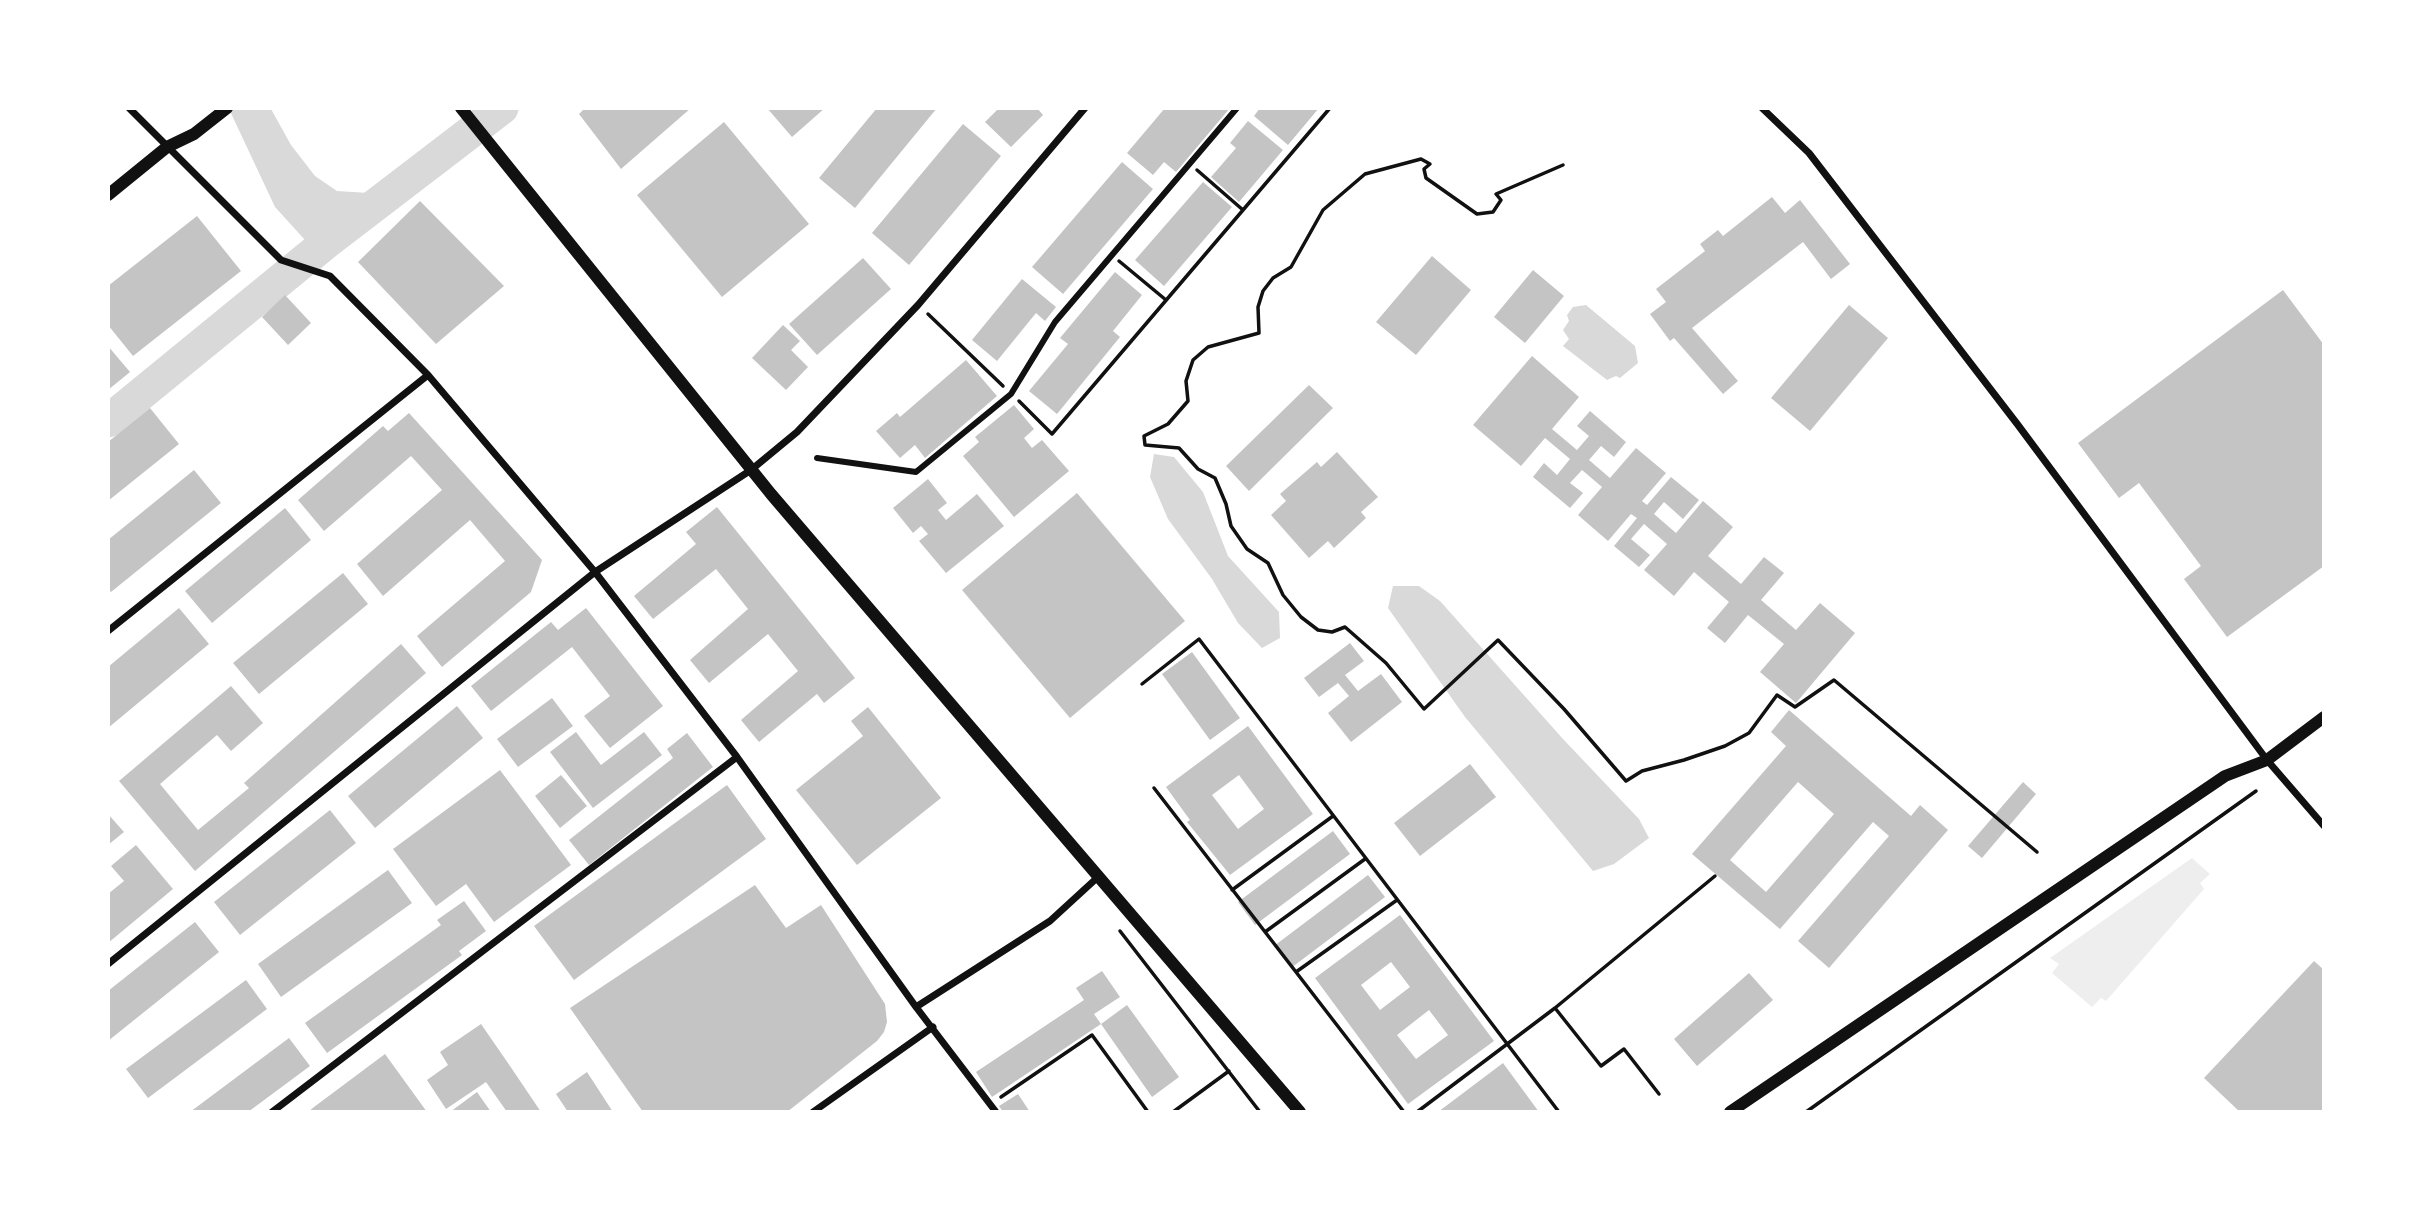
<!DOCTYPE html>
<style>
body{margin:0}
#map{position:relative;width:2432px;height:1220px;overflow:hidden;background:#fff;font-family:Poppins,sans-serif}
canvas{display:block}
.frame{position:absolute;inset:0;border:110px solid #fff;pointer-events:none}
</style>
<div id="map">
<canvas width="2432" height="1220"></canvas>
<div class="frame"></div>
</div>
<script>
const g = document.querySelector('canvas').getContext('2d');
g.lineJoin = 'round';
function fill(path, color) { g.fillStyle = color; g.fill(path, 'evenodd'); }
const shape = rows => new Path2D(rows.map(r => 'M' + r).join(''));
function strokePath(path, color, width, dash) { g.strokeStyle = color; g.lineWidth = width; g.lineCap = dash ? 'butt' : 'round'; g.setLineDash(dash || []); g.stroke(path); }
fill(shape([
 [2192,858,2210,874,2200,883,2204,889,2106,1001,2101,998,2092,1007,2052,973,2059,964,2050,958]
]), '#eee');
fill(shape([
 [229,109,271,109,291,145,315,176,337,191,369,193,305,240,275,207],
 [1586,305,1635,346,1638,363,1620,378,1616,376,1607,380,1563,346,1569,339,1563,330,1569,321,1567,315,1573,307],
 [1154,454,1174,457,1203,492,1228,556,1279,612,1280,638,1262,648,1238,623,1212,579,1168,519,1150,477],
 [1393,586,1419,586,1440,601,1563,739,1639,819,1649,838,1614,864,1593,871,1465,717,1388,608]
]), '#d9d9d9');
strokePath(shape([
 [108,421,327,242,502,108]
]), '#d9d9d9', 33);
fill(shape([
 [585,108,691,108,621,169,579,114],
 [767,108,825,108,792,137],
 [877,108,937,108,855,208,819,178],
 [999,108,1037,108,1043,115,1011,147,985,122],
 [1165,108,1230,108,1176,172,1164,162,1153,175,1127,153],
 [1260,108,1319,108,1288,145,1254,116],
 [1248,121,1283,150,1239,202,1211,177,1236,148,1230,143],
 [724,122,809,224,722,297,637,195],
 [963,124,1001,156,909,265,872,233],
 [1122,162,1153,189,1063,294,1032,267],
 [1203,182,1232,207,1164,286,1135,260],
 [1772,197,1785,213,1800,200,1850,264,1831,279,1803,242,1692,328,1738,381,1723,394,1674,338,1670,341,1650,314,1666,302,1656,289,1705,251,1700,244,1718,230,1723,236],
 [420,201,504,286,436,344,358,262],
 [197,216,241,271,133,356,108,325,108,286],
 [1432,256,1471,290,1416,355,1376,322],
 [863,258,891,289,817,355,789,324],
 [1533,270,1564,296,1525,343,1494,317],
 [1115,272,1142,295,1113,331,1120,337,1057,414,1029,391,1068,344,1060,338],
 [1022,279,1056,307,1045,321,1036,313,997,361,972,340],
 [2283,290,2324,345,2324,566,2227,637,2184,579,2201,566,2139,483,2119,498,2078,443],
 [285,295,311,323,288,345,262,317],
 [1849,305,1888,338,1810,431,1771,398],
 [783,325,800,341,791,350,808,367,786,390,752,358],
 [108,346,130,372,108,390],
 [1532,356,1579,397,1552,429,1577,450,1589,436,1577,426,1590,411,1626,442,1614,457,1601,446,1589,460,1610,478,1636,448,1666,473,1642,501,1647,505,1671,477,1699,500,1683,519,1664,502,1654,514,1676,533,1703,501,1733,527,1708,556,1741,584,1764,557,1784,573,1761,600,1796,630,1820,603,1855,633,1796,703,1760,672,1784,644,1748,615,1725,643,1707,628,1729,602,1694,572,1674,596,1644,570,1667,544,1644,524,1631,539,1650,555,1639,567,1614,546,1637,518,1631,514,1608,541,1578,515,1602,487,1582,470,1570,483,1583,493,1570,508,1533,477,1544,463,1557,475,1570,459,1545,438,1521,466,1473,425],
 [966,360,997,396,925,458,915,445,900,458,876,431,897,413,900,417],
 [1309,385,1333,408,1249,491,1226,466],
 [1014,405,1034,429,1024,438,1032,448,1042,440,1069,471,1014,517,963,456,979,442,975,437],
 [150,408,179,444,108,501,108,442],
 [409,413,542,560,531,592,442,667,417,636,505,561,470,520,383,596,357,564,442,490,411,456,324,531,298,500,383,426,388,431],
 [1337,452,1378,497,1361,512,1366,518,1334,548,1328,541,1309,558,1271,515,1286,501,1280,494,1317,462,1321,467],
 [194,470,221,503,111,592,108,588,108,540],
 [928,479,947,503,938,510,946,520,977,494,1004,526,946,573,919,541,928,534,921,526,913,533,893,508],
 [1077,493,1185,621,1070,718,962,590],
 [717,507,855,678,824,703,817,694,759,742,741,720,798,671,768,634,709,683,690,660,748,609,716,569,653,619,634,596,696,544,686,532],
 [285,508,311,540,212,623,185,591],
 [343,573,368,604,259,694,233,663],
 [179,608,209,644,108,728,108,667],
 [586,608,663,706,610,748,584,716,610,696,572,647,491,711,471,686,551,622,558,630],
 [1350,643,1364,661,1345,675,1358,691,1381,674,1402,702,1351,742,1328,713,1349,696,1338,683,1319,697,1304,678],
 [401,644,426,673,195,871,119,781,231,686,263,723,231,751,217,735,160,784,198,830,249,788,244,783],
 [1192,652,1240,718,1210,740,1162,674],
 [552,698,573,726,518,767,497,739],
 [457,706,483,738,375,828,348,796],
 [868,707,941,798,857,865,796,790,863,736,851,721],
 [1789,710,1911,816,1920,805,1948,830,1829,968,1798,941,1889,836,1873,822,1780,929,1692,854,1786,746,1771,732],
 [1798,782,1834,814,1766,892,1730,860],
 [1248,726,1313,814,1230,875,1187,822,1190,820,1166,787],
 [1239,775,1264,809,1238,829,1212,795],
 [576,732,601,765,644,732,662,755,593,808,550,752],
 [687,733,713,767,589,865,569,840,673,758,667,749],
 [1470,764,1496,797,1420,856,1394,823],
 [500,770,571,865,494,922,466,884,436,906,393,849],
 [561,775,587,806,560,828,535,796],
 [2023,782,2036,794,1982,858,1968,846],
 [727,785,766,839,574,980,534,926],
 [330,810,356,843,240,935,214,902],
 [108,814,124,832,108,845],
 [1333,831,1350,854,1255,925,1238,902],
 [136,845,173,889,108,943,108,894,124,881,111,866],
 [388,870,412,903,281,997,258,964],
 [1368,875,1385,897,1291,968,1274,946],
 [755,885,786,928,821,905,885,1004,887,1022,884,1032,877,1041,787,1112,643,1112,570,1008],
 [464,901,486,931,459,951,462,955,327,1053,305,1023,441,925,437,920],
 [1400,915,1494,1041,1408,1104,1315,978],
 [1391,962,1410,987,1380,1010,1361,985],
 [1429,1010,1448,1035,1416,1059,1397,1035],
 [195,922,219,952,108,1041,108,991],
 [2314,961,2324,970,2324,1112,2240,1112,2204,1078],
 [1102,971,1120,997,1094,1014,1101,1024,1127,1005,1179,1077,1152,1097,1101,1024,992,1097,976,1072,1084,1000,1076,988],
 [1749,973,1773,1000,1697,1066,1674,1039],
 [246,980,267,1009,148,1098,126,1069],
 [481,1024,510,1066,541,1112,507,1112,486,1082,446,1109,427,1080,448,1065,440,1052],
 [289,1038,310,1066,248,1112,190,1112],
 [385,1054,427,1112,308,1112,314,1107],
 [1503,1063,1539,1112,1438,1112],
 [587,1072,613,1112,568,1112,556,1094],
 [477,1092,491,1112,450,1112],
 [1018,1094,1030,1112,1003,1112,999,1106]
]), '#c4c4c4');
strokePath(shape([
 [1563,165,1496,194,1501,200,1493,212,1477,214,1426,178,1424,169,1430,164,1421,159,1365,174,1323,210,1291,267,1273,278,1263,291,1258,307,1259,333,1208,347,1193,360,1186,381,1188,401,1168,424,1144,436,1145,445,1179,448,1198,469,1215,478,1226,504,1231,526,1247,549,1268,563,1283,595,1301,617,1318,630,1332,632,1345,627,1386,663,1424,709,1498,640,1564,709,1626,781,1642,771,1684,760,1725,746,1749,733,1777,695,1795,707,1834,680,2037,852],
 [1197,170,1243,210],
 [1119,261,1166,300],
 [928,314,1003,386],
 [1019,401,1052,434,1330,108],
 [1142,684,1199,639,1559,1112],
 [1154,788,1404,1112],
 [1232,890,1333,816],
 [1120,931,1260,1112],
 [1265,932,1365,859],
 [1296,972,1397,900],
 [1659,1094,1624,1049,1601,1066,1555,1008,1715,876],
 [1001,1097,1092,1035,1148,1112],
 [1173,1112,1229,1071],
 [1417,1112,1555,1008],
 [1806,1112,2256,791]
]), '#111', 3.5);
strokePath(shape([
 [817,458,916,472,1011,394,1055,322,1237,108]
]), '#111', 6);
strokePath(shape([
 [129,108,281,260,330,276,428,375,595,572,737,757,916,1007,996,1112],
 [1762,108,1809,153,2018,425,2267,760,2324,826],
 [108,631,428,375],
 [108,964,595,572,751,470,797,432,918,305,1085,108],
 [916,1007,1050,921,1098,877],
 [272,1112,737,757],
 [813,1112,933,1027]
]), '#111', 7);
strokePath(shape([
 [461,108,771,494,1300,1112],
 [108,195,167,147,194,134,227,108],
 [1730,1112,2225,776,2267,760,2324,717]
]), '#111', 12);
</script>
